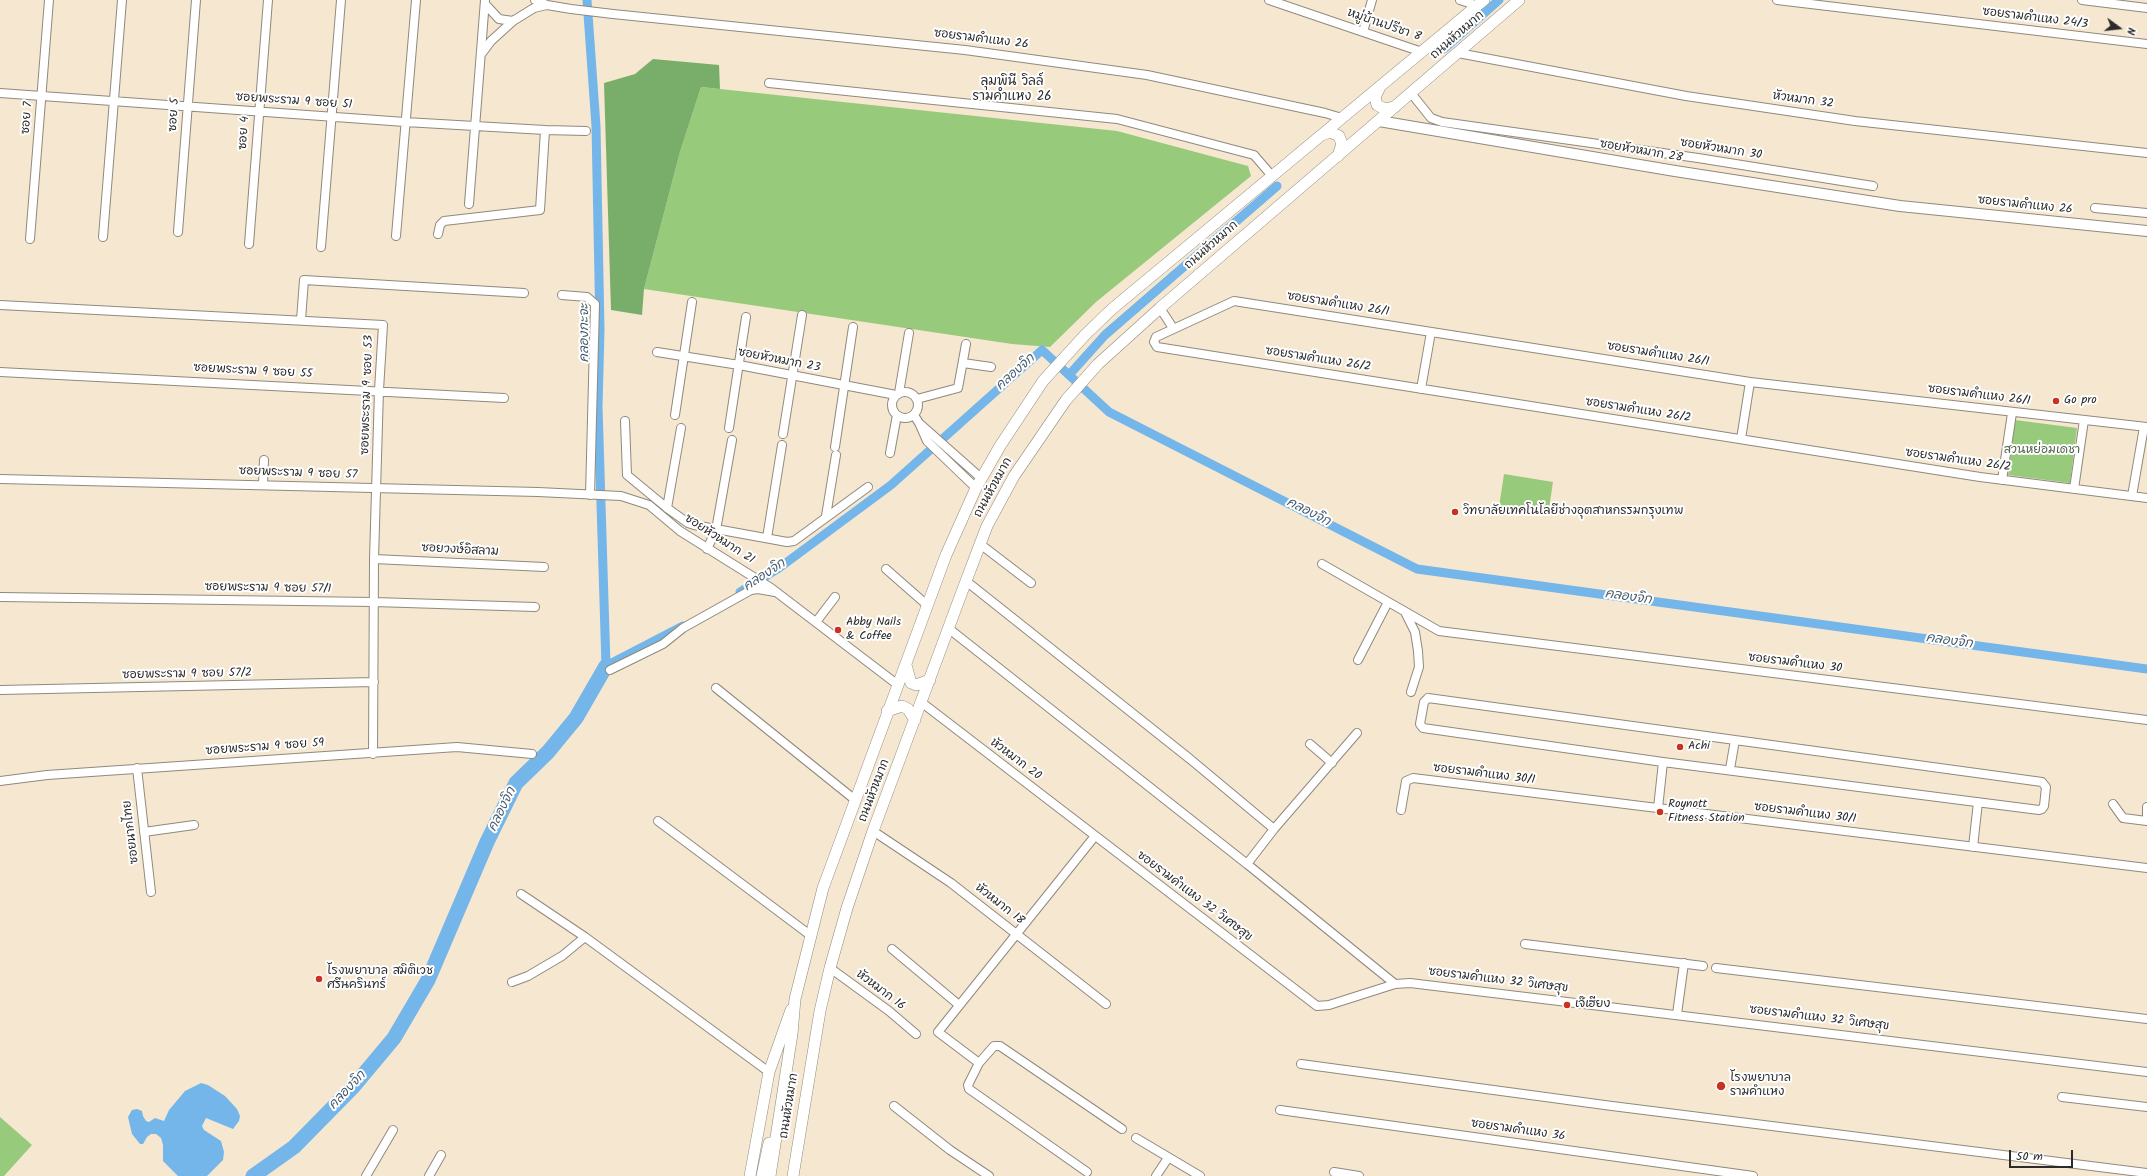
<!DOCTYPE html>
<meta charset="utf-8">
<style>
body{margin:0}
#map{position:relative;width:2147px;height:1176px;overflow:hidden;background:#f6e7d1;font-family:Kalam,sans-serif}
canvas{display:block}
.north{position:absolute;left:2099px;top:8px;width:40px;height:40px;-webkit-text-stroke:3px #fff;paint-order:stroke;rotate:105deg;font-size:11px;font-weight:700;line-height:16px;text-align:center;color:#2b2b2b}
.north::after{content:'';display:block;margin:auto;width:14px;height:18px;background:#2b2b2b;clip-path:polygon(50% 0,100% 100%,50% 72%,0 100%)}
.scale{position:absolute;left:2009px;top:1150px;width:64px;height:18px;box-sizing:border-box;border:2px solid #2b2b2b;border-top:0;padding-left:5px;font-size:12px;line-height:14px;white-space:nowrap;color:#2b2b2b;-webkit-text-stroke:3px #fff;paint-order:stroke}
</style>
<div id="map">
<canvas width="2147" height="1176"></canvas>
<div class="north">N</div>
<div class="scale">50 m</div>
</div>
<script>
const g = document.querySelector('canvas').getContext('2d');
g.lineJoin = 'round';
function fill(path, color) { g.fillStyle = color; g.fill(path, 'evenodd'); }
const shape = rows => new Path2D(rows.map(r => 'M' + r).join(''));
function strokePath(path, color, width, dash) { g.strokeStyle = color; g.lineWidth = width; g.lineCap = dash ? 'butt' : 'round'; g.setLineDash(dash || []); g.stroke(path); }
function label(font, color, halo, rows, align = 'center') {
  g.font = font + ' Kalam,"Playpen Sans Thai",sans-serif'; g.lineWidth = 4; g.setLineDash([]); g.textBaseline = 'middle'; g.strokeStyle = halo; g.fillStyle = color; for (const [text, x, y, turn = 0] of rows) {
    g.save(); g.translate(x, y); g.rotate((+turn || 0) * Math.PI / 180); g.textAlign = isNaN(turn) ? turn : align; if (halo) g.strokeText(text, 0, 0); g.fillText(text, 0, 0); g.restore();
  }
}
fill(shape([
 [701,87,1117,131,1248,166,1251,176,1096,302,1050,347,1012,344,644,289,680,152],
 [2015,420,2077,428,2070,483,2008,475],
 [1504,474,1553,482,1548,515,1499,507],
 [0,1117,32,1145,4,1176,0,1176]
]), '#97ca7a');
fill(shape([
 [653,59,719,65,720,89,701,87,680,152,644,289,642,315,611,310,604,83,635,74]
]), '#79ae6a');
fill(shape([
 [201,1083,208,1085,225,1096,237,1109,240,1116,239,1121,233,1129,206,1118,202,1126,204,1130,221,1141,224,1152,223,1160,207,1176,178,1176,163,1161,163,1145,161,1138,156,1134,151,1134,147,1137,143,1144,140,1144,132,1134,128,1117,132,1110,137,1109,142,1111,143,1116,146,1121,149,1122,155,1118,164,1121,169,1110,185,1091]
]), '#74b6e9');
strokePath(shape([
 [587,0,596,126,600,330,598,407,606,666,683,626],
 [1444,49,1499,0],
 [1069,375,1105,335,1277,186],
 [740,592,779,568,891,485,1042,350,1109,412,1417,569,2147,669]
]), '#74b6e9', 9);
strokePath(shape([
 [253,1176,294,1147,353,1087,394,1038,428,980,487,842,516,783,548,752,576,718,606,666]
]), '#74b6e9', 15);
const minor = shape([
 [535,0,547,5,571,9,613,14,965,50,1147,75,1325,113,1342,118],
 [1269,0,1422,52],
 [1460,0,1478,6],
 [1777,0,2147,44],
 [2082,0,2147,8],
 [485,4,499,19,513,21],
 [1363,32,1372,0],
 [482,53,491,41,513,21,534,8,547,5],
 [1458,53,1686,96,1855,121,2147,153],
 [769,83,1117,119,1254,155,1272,176],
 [0,93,405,122,545,130,586,131],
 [1411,93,1431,118,1442,122,1698,158,1873,186],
 [469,204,485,0],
 [2095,208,2147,213],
 [178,232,196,0],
 [438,234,440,225,444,221,540,210,545,130],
 [396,236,416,0],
 [103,237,122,0],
 [30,239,49,0],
 [249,244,268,0],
 [321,247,341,0],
 [562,295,587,297,595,304,590,495],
 [0,305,383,325,379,390,374,559,373,754],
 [1160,308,1173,328],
 [301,320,304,280,524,293],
 [657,352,739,365,896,395],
 [963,363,991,367],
 [0,372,504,398],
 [1421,389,1431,332],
 '892 405a13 13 0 1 1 26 0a13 13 0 1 1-26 0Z',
 [899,393,909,333],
 [917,399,958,388,966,344],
 [675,415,692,302],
 [914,415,919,423,981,478],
 [625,421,627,475,667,508,688,523,694,525,787,542,794,541,868,487],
 [920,425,927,441,976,488],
 [2147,427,1750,382,1234,301,1156,337,1154,342,1157,347,1980,477,2147,498],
 [729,428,746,317],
 [783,434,802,315],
 [1741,439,1750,382],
 [835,447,853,327],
 [890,453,897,415],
 [0,479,538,492,621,496,649,505,680,531,771,588,898,685],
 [2002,480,2012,413],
 [263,484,264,460],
 [2074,489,2084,420],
 [2132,496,2144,427],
 [667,508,681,428],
 [826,516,836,455],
 [767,538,782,445],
 [980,544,1031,583],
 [707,549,716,530,732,440],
 [374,559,544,567],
 [1322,564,1439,631,2147,720],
 [886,569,927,605],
 [966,581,1190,759,1274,829],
 [0,597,374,602,535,607],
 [1405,612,1415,632,1418,651,1419,667,1411,692],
 [816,622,835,597],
 [948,628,1247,864],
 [1358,660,1388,602],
 [610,670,663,644,683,628,751,590,758,589,775,592],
 [716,688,854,799],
 [0,690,374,682],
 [1428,698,2042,782,2046,787,2044,806,2042,809,2039,810,1663,762,1423,728,1420,724,1424,702,1428,698],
 [921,702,1317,1006,1329,1005,1395,984,1410,983,2147,1072],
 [1357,733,1274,829,1247,864,1395,984],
 [1310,744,1332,763],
 [137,768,151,892],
 [1730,769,1735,740],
 [0,781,47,775,457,747,532,754],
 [2113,804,2123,818,2147,821],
 [2147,807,2147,821],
 [1658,808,1663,762],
 [1401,810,1406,781,1413,778,2147,868],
 [658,821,810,935],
 [873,831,951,883,1106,1004],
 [144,832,194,825],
 [1095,836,938,1032,979,1063,994,1046,1000,1046,1122,1129],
 [1973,847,1978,802],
 [521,894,585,937,769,1072],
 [1525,944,1703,966],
 [892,949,959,1005],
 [830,968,889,1011,916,1034],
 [1716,968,2147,1019],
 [512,982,528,976,562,956,585,937],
 [1677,1014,1684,963],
 [979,1063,968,1085,969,1089,1087,1172],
 [1301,1064,1612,1106,2147,1173],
 [2062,1097,2147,1107],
 [894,1106,950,1150,989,1176],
 [1280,1110,1753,1176],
 [1136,1138,1200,1176],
 [1334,1172,1359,1176],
 [366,1176,393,1130],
 [429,1176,441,1155],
 [1156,1176,1168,1158]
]);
const tertiary = shape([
 [1379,121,1675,171,1900,206,2147,231]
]);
const secondary = shape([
 [1379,89,1375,97,1377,105,1385,109,1395,107],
 [1322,135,1330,132,1339,136,1342,144,1338,156],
 [906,665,911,683,916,685,930,680],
 [887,711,902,706,908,709,915,720],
 [750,1176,769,1072,791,1010],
 [762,1176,769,1143],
 [770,1176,792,1034,795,999,823,888,946,555,976,488,1000,446,1043,381,1085,335,1112,309,1484,0],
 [793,1176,820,1011,830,968,847,908,873,831,966,581,987,526,1014,476,1066,400,1098,364,1160,308,1519,0]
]);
strokePath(minor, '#90897e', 10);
strokePath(tertiary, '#90897e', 12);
strokePath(secondary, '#90897e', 12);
strokePath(minor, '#fff', 8);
strokePath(tertiary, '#fff', 10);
strokePath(secondary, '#fff', 11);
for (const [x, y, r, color] of [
 [2056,401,4,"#c8321e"],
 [1455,512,4,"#c8321e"],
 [838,630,4,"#c8321e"],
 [1680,747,4,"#c8321e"],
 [1660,812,4,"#c8321e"],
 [319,979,4,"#c8321e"],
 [1567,1005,4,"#c8321e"],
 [1721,1086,5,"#c8321e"]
]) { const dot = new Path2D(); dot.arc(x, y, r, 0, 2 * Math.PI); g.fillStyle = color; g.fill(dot); strokePath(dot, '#fff', 1.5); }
label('12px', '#2b2b2b', '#fff', [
 ["ซอยรามคำแหง 24/3",2035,19,7],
 ["หมู่บ้านปรีชา 8",1384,26,19],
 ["ถนนหัวหมาก",1458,36,-41],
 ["ซอยรามคำแหง 26",981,40,7],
 ["หัวหมาก 32",1803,101,8],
 ["ซอยพระราม 9 ซอย 51",294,102,4],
 ["ซอย 5",175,115,-86],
 ["ซอย 7",28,118,-85],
 ["ซอย 4",245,133,-86],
 ["ซอยหัวหมาก 30",1721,150,9],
 ["ซอยหัวหมาก 28",1641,152,10],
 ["ซอยรามคำแหง 26",2025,206,6],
 ["ถนนหัวหมาก",1212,246,-41],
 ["ซอยรามคำแหง 26/1",1338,305,9],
 ["ซอยรามคำแหง 26/1",1658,355,9],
 ["ซอยรามคำแหง 26/2",1318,360,9],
 ["ซอยหัวหมาก 23",779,361,11],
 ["ซอยพระราม 9 ซอย 55",253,372,3],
 ["ซอยพระราม 9 ซอย 53",368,395,-88],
 ["ซอยรามคำแหง 26/1",1979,396,7],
 ["ซอยรามคำแหง 26/2",1638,411,9],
 ["ซอยรามคำแหง 26/2",1958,461,8],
 ["ซอยพระราม 9 ซอย 57",298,474,2],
 ["ถนนหัวหมาก",994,488,-61],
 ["ซอยหัวหมาก 21",719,540,33],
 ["ซอยวงษ์อิสลาม",460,551,3],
 ["ซอยพระราม 9 ซอย 57/1",268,589,1],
 ["ซอยรามคำแหง 30",1795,664,7],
 ["ซอยพระราม 9 ซอย 57/2",187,675,-1],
 ["ซอยพระราม 9 ซอย 59",265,748,-4],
 ["หัวหมาก 20",1015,760,37],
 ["ซอยรามคำแหง 30/1",1484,775,7],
 ["ถนนหัวหมาก",875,791,-69],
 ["ซอยรามคำแหง 30/1",1805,814,7],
 ["ซอยนากไทย",132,832,-97],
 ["ซอยรามคำแหง 32 วิเศษสุข",1194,897,37],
 ["หัวหมาก 18",999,905,38],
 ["ซอยรามคำแหง 32 วิเศษสุข",1498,981,7],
 ["หัวหมาก 16",880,991,37],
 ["ซอยรามคำแหง 32 วิเศษสุข",1819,1019,7],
 ["ถนนหัวหมาก",790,1106,-81],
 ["ซอยรามคำแหง 36",1518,1131,8]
]);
label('12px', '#2b2b2b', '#fff', [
 ["Go pro",2064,401],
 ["วิทยาลัยเทคโนโลยีช่างอุตสาหกรรมกรุงเทพ",1463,512],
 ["Abby Nails",846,623],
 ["& Coffee",846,637],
 ["Achi",1688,747],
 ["Roynott",1668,805],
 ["Fitness Station",1668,819],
 ["โรงพยาบาล สมิติเวช",327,972],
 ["ศรีนครินทร์",327,986],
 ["เจ๊เฮียง",1575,1005],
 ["โรงพยาบาล",1730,1079],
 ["รามคำแหง",1730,1093]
], 'left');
label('12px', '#516347', '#fff', [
 ["สวนหย่อมเดชา",2042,451]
]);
label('13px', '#2b2b2b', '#fff', [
 ["ลุมพินี วิลล์",1012,83],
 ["รามคำแหง 26",1012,98]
]);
label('italic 13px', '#455c6e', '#fff', [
 ["คลองกะจะ",586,333,-90],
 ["คลองจิก",1016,373,-42],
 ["คลองจิก",1308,513,27],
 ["คลองจิก",765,576,-33],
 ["คลองจิก",1628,598,8],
 ["คลองจิก",1949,642,8],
 ["คลองจิก",503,810,-64],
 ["คลองจิก",348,1091,-47]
]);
</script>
